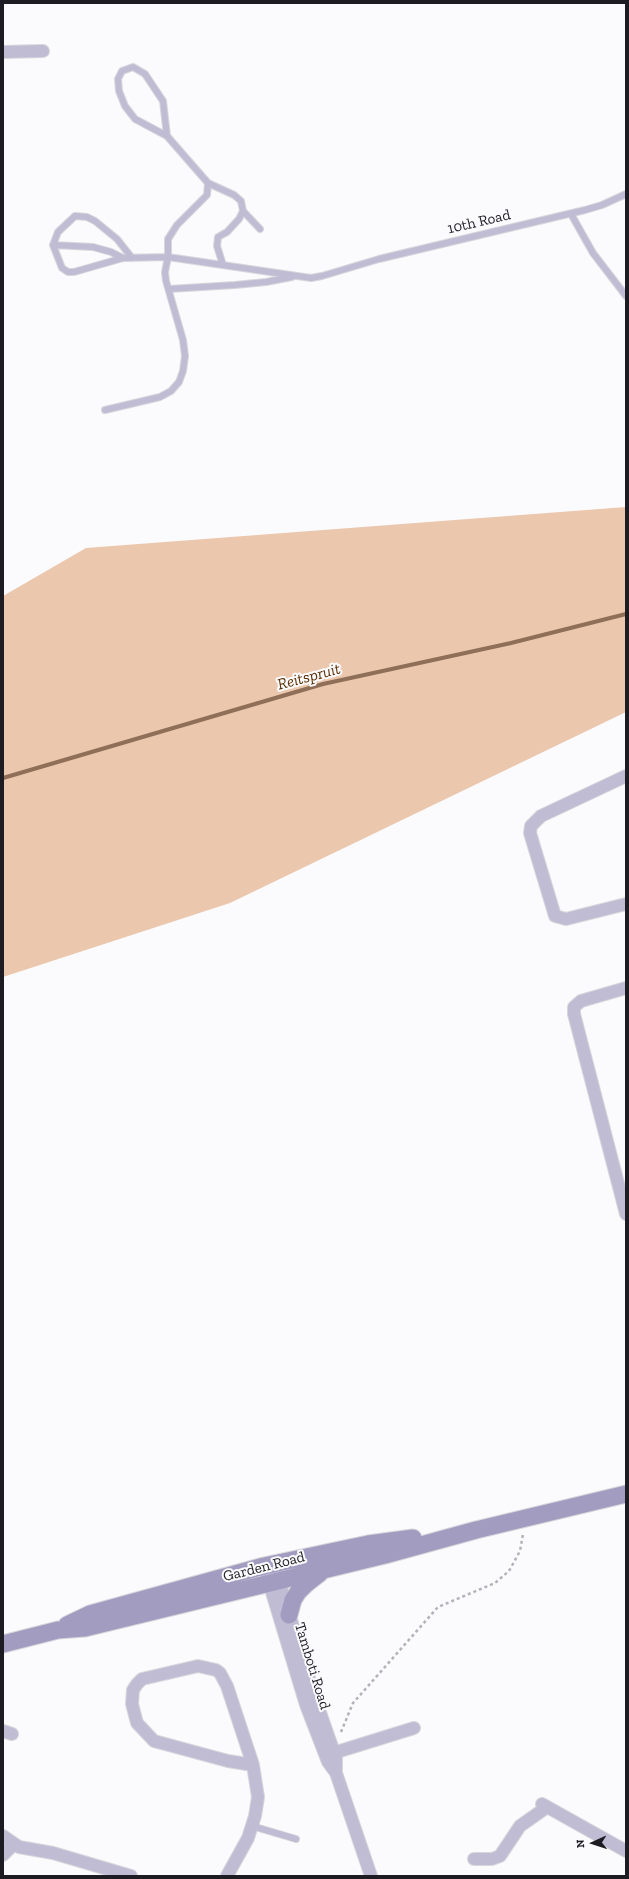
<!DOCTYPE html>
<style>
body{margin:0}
#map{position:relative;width:629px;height:1879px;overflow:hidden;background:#fbfbfe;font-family:"Zilla Slab",serif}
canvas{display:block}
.frame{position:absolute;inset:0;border:4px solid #1c1c22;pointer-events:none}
.north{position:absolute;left:573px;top:1823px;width:40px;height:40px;-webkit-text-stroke:3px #fbfbfe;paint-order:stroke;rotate:267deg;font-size:11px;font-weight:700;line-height:16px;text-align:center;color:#1c1c22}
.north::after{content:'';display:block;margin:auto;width:14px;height:18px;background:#1c1c22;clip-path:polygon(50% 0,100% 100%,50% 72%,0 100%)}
</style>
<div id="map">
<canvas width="629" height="1879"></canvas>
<div class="frame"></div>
<div class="north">N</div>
</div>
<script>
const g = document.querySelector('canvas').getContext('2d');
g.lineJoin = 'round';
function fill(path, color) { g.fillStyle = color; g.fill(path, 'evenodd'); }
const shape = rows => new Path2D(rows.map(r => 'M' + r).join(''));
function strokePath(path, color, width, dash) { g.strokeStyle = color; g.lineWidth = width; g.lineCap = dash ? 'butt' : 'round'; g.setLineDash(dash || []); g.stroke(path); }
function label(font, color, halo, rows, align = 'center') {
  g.font = font + ' "Zilla Slab",serif'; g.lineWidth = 4; g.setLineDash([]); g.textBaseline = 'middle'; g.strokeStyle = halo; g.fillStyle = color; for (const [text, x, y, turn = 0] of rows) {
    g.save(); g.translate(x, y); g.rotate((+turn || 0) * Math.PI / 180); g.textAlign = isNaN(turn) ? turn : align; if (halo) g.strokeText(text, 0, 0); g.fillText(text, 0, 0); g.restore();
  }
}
fill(shape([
 [626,507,626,712,230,903,3,977,3,596,86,548]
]), '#ebc7ad');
strokePath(shape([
 [3,778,323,684,511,643,626,614]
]), '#906f58', 4);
const lane = shape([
 [208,183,234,195,241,201,243,211,239,219,227,232,218,237,217,246,223,265],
 [243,211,260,229],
 [571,214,593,253,626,296],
 [53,245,93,247,111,252,123,258],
 [132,258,117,239,95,221,87,217,75,216,58,232,53,245,62,268,68,272,74,272,123,258,168,257,311,278,322,276,379,259,585,210,602,205,626,194],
 [169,289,235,285,266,282,292,277],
 [105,410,160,397,171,391,179,382,183,371,185,356,183,340,166,281,165,272,168,257,168,239,177,225,207,195,208,183,167,136,135,119,125,106,119,91,118,79,122,71,133,67,145,74,163,101,167,136],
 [252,1826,296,1839]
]);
const street = shape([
 [3,52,43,51],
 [626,776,541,816,531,826,530,833,555,916,566,919,626,904],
 [626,988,581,1001,574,1007,574,1014,626,1214],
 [274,1564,316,1701,336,1758,336,1773],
 [264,1566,306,1705,328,1762,336,1773,371,1876],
 [3,1731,12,1734],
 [327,1755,414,1728],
 [542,1804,626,1851],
 [3,1836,19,1847,53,1853,131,1876],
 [3,1855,14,1844],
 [474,1859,492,1859,500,1856,520,1826,547,1807],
 [227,1876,248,1838,255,1816,258,1797,253,1765,227,1686,220,1673,216,1670,198,1666,142,1679,137,1684,133,1690,132,1704,137,1723,154,1741,228,1761,253,1765]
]);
const secondary = shape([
 [289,1615,293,1600,298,1592,306,1584,320,1573],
 [67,1625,90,1614,264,1566,368,1544,413,1538],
 [3,1644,58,1630,85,1628,385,1555,476,1530,626,1494]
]);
strokePath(lane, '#d7d7db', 8);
strokePath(street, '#d7d7db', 14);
strokePath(secondary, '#d7d7db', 19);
strokePath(shape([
 [341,1732,353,1703,438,1607,495,1583,509,1571,520,1551,523,1534]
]), '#b3b3b7', 2.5, [3, 3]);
strokePath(lane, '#bfbcd4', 6);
strokePath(street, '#bfbcd4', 12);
strokePath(secondary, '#a29dc0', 17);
label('15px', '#1c1c22', '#fbfbfe', [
 ["10th Road",479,222,-13],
 ["Garden Road",264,1567,-14],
 ["Tamboti Road",312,1666,73]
]);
label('italic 16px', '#5b2e01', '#fbfbfe', [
 ["Reitspruit",309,677,-15]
]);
</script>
